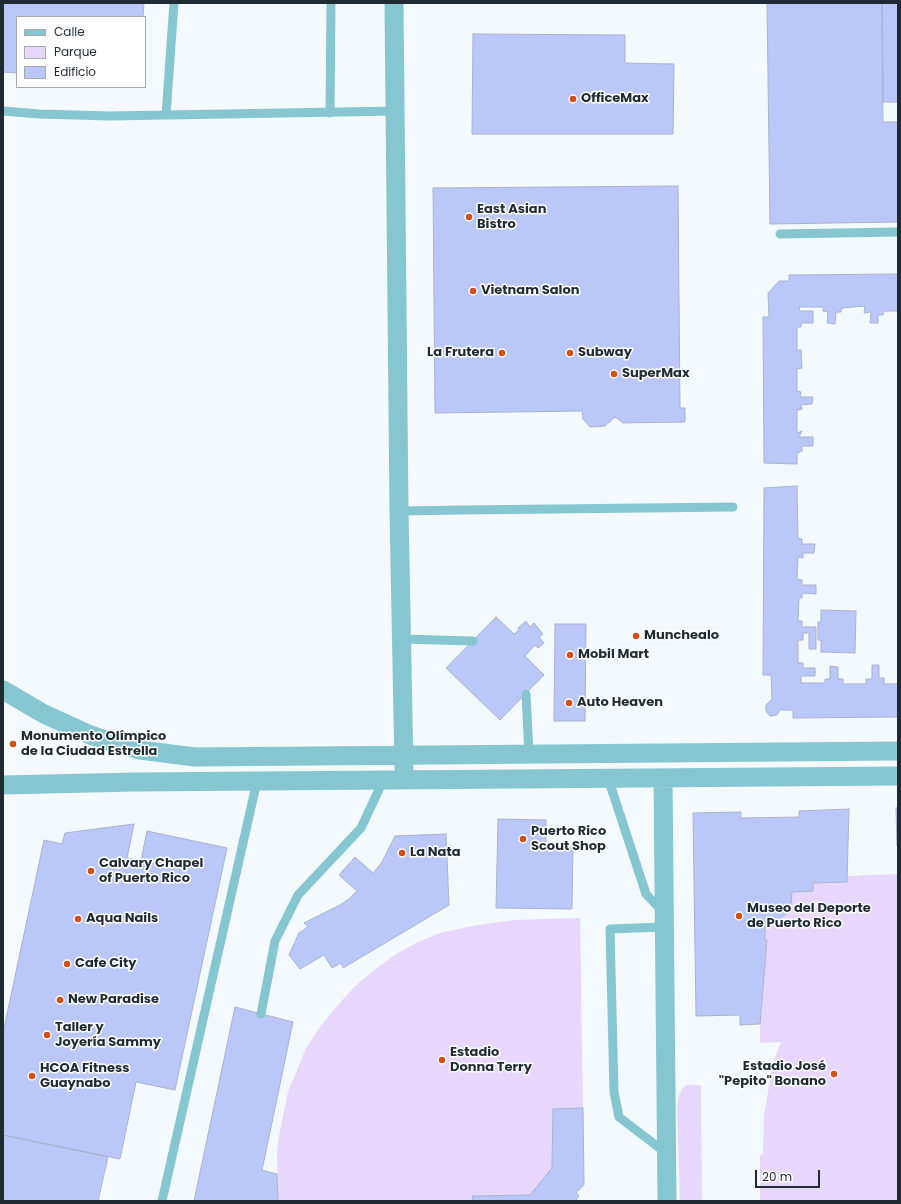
<!DOCTYPE html>
<meta charset="utf-8">
<style>
body{margin:0}
#map{position:relative;width:901px;height:1204px;overflow:hidden;background:#f4f9fd;font-family:Poppins,sans-serif}
canvas{display:block}
.frame{position:absolute;inset:0;border:4px solid #1f2a32;pointer-events:none}
.legend{position:absolute;left:16px;top:16px;width:130px;height:72px;box-sizing:border-box;background:#fff;border:1px solid #a5aaad;margin:0;padding:5px 7px;list-style:none;font-size:12px;color:#1f2a32}
.legend li{display:flex;align-items:center;gap:8px;height:20px}
.legend b{width:20px;border:1px solid #a5aaad}
.scale{position:absolute;left:755px;top:1170px;width:65px;height:18px;box-sizing:border-box;border:2px solid #1f2a32;border-top:0;padding-left:5px;font-size:12px;line-height:14px;white-space:nowrap;color:#1f2a32;-webkit-text-stroke:3px #fff;paint-order:stroke}
</style>
<div id="map">
<canvas width="901" height="1204"></canvas>
<div class="frame"></div>
<ul class="legend">
<li><b style="height:5px;background:#85c6d1"></b>Calle</li>
<li><b style="height:11px;background:#e7d7fd"></b>Parque</li>
<li><b style="height:11px;background:#b9c7f9"></b>Edificio</li>
</ul>
<div class="scale">20 m</div>
</div>
<script>
const g = document.querySelector('canvas').getContext('2d');
g.lineJoin = 'round';
function fill(path, color) { g.fillStyle = color; g.fill(path, 'evenodd'); }
const shape = rows => new Path2D(rows.map(r => 'M' + r).join(''));
function strokePath(path, color, width, dash) { g.strokeStyle = color; g.lineWidth = width; g.lineCap = dash ? 'butt' : 'round'; g.setLineDash(dash || []); g.stroke(path); }
function label(font, color, halo, rows, align = 'center') {
  g.font = font + ' Poppins,sans-serif'; g.lineWidth = 3; g.setLineDash([]); g.textBaseline = 'middle'; g.strokeStyle = halo; g.fillStyle = color; for (const [text, x, y, turn = 0] of rows) {
    g.save(); g.translate(x, y); g.rotate((+turn || 0) * Math.PI / 180); g.textAlign = isNaN(turn) ? turn : align; if (halo) g.strokeText(text, 0, 0); g.fillText(text, 0, 0); g.restore();
  }
}
fill(shape([
 [898,874,898,1201,760,1201,760,1155,763,1154,764,1116,773,1062,781,1042,760,1043,760,1024,767,940,765,940,765,923,773,922,783,917,790,908,792,892,813,891,813,883,847,882,847,876],
 [580,918,583,1108,553,1109,552,1168,530,1195,473,1196,473,1201,278,1201,277,1153,279,1136,288,1092,306,1048,320,1027,337,1006,354,987,373,971,396,954,420,941,440,933,472,926,514,920],
 [686,1085,701,1085,702,1201,680,1201,677,1106,679,1095,682,1089]
]), '#e7d7fd');
const building = shape([
 [3,3,144,3,143,17,17,17,17,73,3,72,3,3],
 [767,3,882,3,883,122,898,122,898,222,770,224,767,3],
 [882,3,898,3,898,102,883,102,882,3],
 [473,34,625,35,625,63,674,64,673,134,472,134,473,34],
 [678,186,680,408,685,408,685,422,623,423,615,417,605,426,590,427,583,419,582,411,435,413,433,188,678,186],
 [898,274,898,311,884,311,883,315,878,315,878,323,870,323,871,312,864,313,865,306,842,308,841,312,836,312,835,324,827,323,828,312,823,311,824,307,799,307,800,311,813,311,813,323,801,323,801,327,797,327,797,350,801,350,802,368,797,369,797,391,801,392,800,397,813,397,812,404,801,405,802,409,797,410,797,433,802,431,799,437,813,437,813,446,802,446,802,451,797,453,797,464,764,463,763,317,769,317,768,293,779,281,789,281,789,275,898,274],
 [797,486,798,538,802,539,802,544,815,544,814,553,803,553,803,558,798,557,797,579,802,580,802,585,816,585,816,594,802,593,802,598,799,598,798,621,802,621,802,627,816,627,816,649,809,649,809,633,803,633,803,640,798,640,798,663,803,663,803,668,815,668,815,676,801,676,801,683,825,683,825,679,830,679,830,666,838,667,838,679,843,679,843,684,866,684,866,679,872,679,872,665,879,665,879,678,884,678,884,684,898,684,898,717,793,718,793,710,780,710,777,715,770,716,766,711,766,705,772,699,771,675,763,675,764,488,797,486],
 [821,610,856,611,855,653,821,652,821,640,818,640,818,622,821,622,821,610],
 [496,617,514,634,519,630,518,628,526,621,530,627,534,623,543,634,539,637,544,643,538,648,535,645,525,656,544,675,500,720,446,668,496,617],
 [555,624,586,624,585,721,554,721,555,624],
 [896,808,898,808,898,846,897,846,896,808],
 [849,809,847,882,813,883,813,891,792,892,791,904,788,912,779,920,773,922,765,923,765,940,767,940,760,1024,740,1025,740,1015,696,1016,693,813,741,812,741,818,799,817,799,811,849,809],
 [498,819,546,820,546,847,573,848,572,909,496,908,498,819],
 [134,824,127,858,141,861,147,831,227,848,175,1090,136,1082,120,1159,3,1135,3,1033,44,840,62,844,65,833,134,824],
 [446,834,449,905,343,968,341,963,332,968,324,955,300,969,289,955,299,933,308,927,304,923,340,905,349,899,357,891,339,875,355,857,373,873,382,862,395,836,446,834],
 [235,1007,293,1022,262,1170,277,1174,278,1201,194,1201,235,1007],
 [583,1108,584,1185,576,1193,579,1196,575,1201,473,1201,472,1196,530,1195,552,1168,553,1109,583,1108],
 [3,1135,108,1157,98,1201,3,1201,3,1135]
]);
fill(building, '#b9c7f9');
strokePath(building, '#a9b2ce', 1);
strokePath(shape([
 [3,111,39,114,110,116,396,111],
 [330,113,331,3],
 [166,115,174,3],
 [780,234,898,232],
 [399,511,463,510,733,507],
 [402,639,473,641],
 [526,694,529,755],
 [608,778,646,894,663,912],
 [664,927,610,929,614,1092,619,1117,666,1153],
 [261,1014,275,941,298,895,361,828,383,781],
 [162,1201,257,781]
]), '#85c6d1', 9);
strokePath(shape([
 [394,3,399,511,404,768],
 [3,690,44,714,88,734,110,742,140,750,195,757,898,751],
 [663,778,667,1201],
 [3,785,135,782,898,776]
]), '#85c6d1', 19);
for (const [x, y, r, color] of [
 [573,99,4,"#d44e17"],
 [469,217,4,"#d44e17"],
 [473,291,4,"#d44e17"],
 [502,353,4,"#d44e17"],
 [570,353,4,"#d44e17"],
 [614,374,4,"#d44e17"],
 [636,636,4,"#d44e17"],
 [570,655,4,"#d44e17"],
 [569,703,4,"#d44e17"],
 [13,744,4,"#d44e17"],
 [523,839,4,"#d44e17"],
 [402,853,4,"#d44e17"],
 [91,871,4,"#d44e17"],
 [739,916,4,"#d44e17"],
 [78,919,4,"#d44e17"],
 [67,964,4,"#d44e17"],
 [60,1000,4,"#d44e17"],
 [47,1035,4,"#d44e17"],
 [442,1060,4,"#d44e17"],
 [834,1074,4,"#d44e17"],
 [32,1076,4,"#d44e17"]
]) { const dot = new Path2D(); dot.arc(x, y, r, 0, 2 * Math.PI); g.fillStyle = color; g.fill(dot); strokePath(dot, '#fff', 1.5); }
label('bold 13px', '#1f2a32', '#fff', [
 ["OfficeMax",581,99],
 ["East Asian",477,210],
 ["Bistro",477,225],
 ["Vietnam Salon",481,291],
 ["La Frutera",494,353,"right"],
 ["Subway",578,353],
 ["SuperMax",622,374],
 ["Munchealo",644,636],
 ["Mobil Mart",578,655],
 ["Auto Heaven",577,703],
 ["Monumento Olímpico",21,737],
 ["de la Ciudad Estrella",21,752],
 ["Puerto Rico",531,832],
 ["Scout Shop",531,847],
 ["La Nata",410,853],
 ["Calvary Chapel",99,864],
 ["of Puerto Rico",99,879],
 ["Museo del Deporte",747,909],
 ["de Puerto Rico",747,924],
 ["Aqua Nails",86,919],
 ["Cafe City",75,964],
 ["New Paradise",68,1000],
 ["Taller y",55,1028],
 ["Joyería Sammy",55,1043],
 ["Estadio",450,1053],
 ["Donna Terry",450,1068],
 ["Estadio José",826,1067,"right"],
 ["\"Pepito\" Bonano",826,1082,"right"],
 ["HCOA Fitness",40,1069],
 ["Guaynabo",40,1084]
], 'left');
</script>
